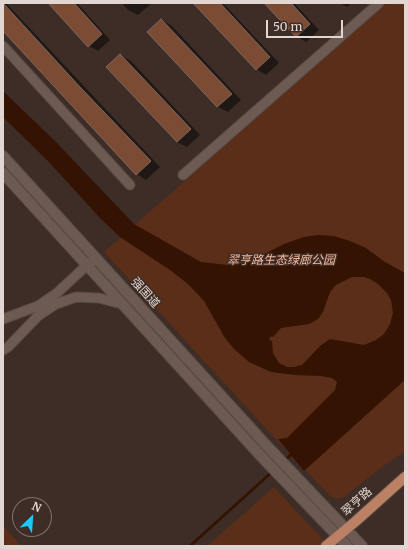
<!DOCTYPE html>
<meta charset="utf-8">
<style>
body{margin:0}
#map{position:relative;width:408px;height:549px;overflow:hidden;background:#3d2d26;font-family:Merriweather,serif}
canvas{display:block}
.frame{position:absolute;inset:0;border:4px solid #e1d6d2;pointer-events:none}
.north{position:absolute;left:12px;top:497px;width:40px;height:40px;box-sizing:border-box;background:#3d2d26;border:1px solid #7f716b;border-radius:50%;rotate:25deg;font-size:11px;font-weight:700;line-height:16px;text-align:center;color:#e1d6d2}
.north::after{content:'';display:block;margin:auto;width:14px;height:18px;background:#1cc9fc;clip-path:polygon(50% 0,100% 100%,50% 72%,0 100%)}
.scale{position:absolute;left:266px;top:20px;width:77px;height:18px;box-sizing:border-box;border:2px solid #e1d6d2;border-top:0;padding-left:5px;font-size:12px;line-height:14px;white-space:nowrap;color:#e1d6d2;-webkit-text-stroke:3px #3d2d26;paint-order:stroke}
</style>
<div id="map">
<canvas width="408" height="549"></canvas>
<div class="frame"></div>
<div class="north">N</div>
<div class="scale">50 m</div>
</div>
<script>
const g = document.querySelector('canvas').getContext('2d');
g.lineJoin = 'round';
function fill(path, color) { g.fillStyle = color; g.fill(path, 'evenodd'); }
const shape = rows => new Path2D(rows.map(r => 'M' + r).join(''));
function strokePath(path, color, width, dash) { g.strokeStyle = color; g.lineWidth = width; g.lineCap = dash ? 'butt' : 'round'; g.setLineDash(dash || []); g.stroke(path); }
function label(font, color, halo, rows, align = 'center') {
  g.font = font + ' Merriweather,"Noto Sans SC",serif'; g.lineWidth = 3; g.setLineDash([]); g.textBaseline = 'middle'; g.strokeStyle = halo; g.fillStyle = color; for (const [text, x, y, turn = 0] of rows) {
    g.save(); g.translate(x, y); g.rotate((+turn || 0) * Math.PI / 180); g.textAlign = isNaN(turn) ? turn : align; if (halo) g.strokeText(text, 0, 0); g.fillText(text, 0, 0); g.restore();
  }
}
fill(shape([
 [387,3,405,3,405,451,378,470,344,497,337,499,330,496,270,433,104,252],
 [274,487,329,546,207,546],
 [3,525,21,546,3,546]
]), '#5a2e18');
fill(shape([
 [3,91,56,142,134,224,201,262,228,265,249,262,284,244,304,237,318,235,334,236,350,241,366,248,385,262,405,273,405,380,304,471,278,439,287,438,335,390,337,382,332,378,321,376,295,375,271,372,249,362,234,349,225,338,204,301,188,284,170,270,120,237,100,218,49,162,3,117],
 [352,277,364,277,370,279,378,284,387,293,391,300,393,313,390,324,384,334,376,340,364,345,330,339,320,346,302,365,294,367,287,367,279,363,273,353,272,341,269,340,271,336,273,337,281,328,309,324,318,319,323,312,330,292,336,285]
]), '#341303');
fill(shape([
 [3,3,6,3,160,167,146,180,137,174,3,28],
 [50,3,77,3,110,40,98,51,89,46],
 [122,3,150,3,151,4,138,15,128,10],
 [194,3,223,3,279,63,266,75,256,69],
 [265,3,294,3,319,30,306,42,296,36],
 [340,3,352,3,347,7],
 [162,20,172,26,241,100,228,112,218,107,148,32],
 [121,55,131,61,200,135,187,147,177,142]
]), '#0007');
strokePath(shape([
 [190,546,293,453]
]), '#341303', 3);
const building = shape([
 [3,3,80,87,151,161,136,175,3,31,3,3],
 [48,3,74,3,102,34,88,47,48,3],
 [193,3,220,3,270,57,256,70,193,3],
 [264,3,291,3,310,24,296,37,264,3],
 [161,19,232,94,217,107,147,32,161,19],
 [120,54,191,129,177,142,106,67,120,54]
]);
fill(building, '#7c4b34');
strokePath(building, '#7b6961', 1);
const street = shape([
 [3,46,130,185],
 [183,175,379,3],
 [3,319,38,306,57,293,87,265,96,259],
 [3,350,8,347,38,316,56,304,76,297,99,298,122,304]
]);
const secondary = shape([
 [3,156,267,446,362,546],
 [3,173,258,453,347,546]
]);
const primary = shape([
 [326,546,356,521,405,477]
]);
strokePath(street, '#584b46', 11);
strokePath(secondary, '#584b46', 12);
strokePath(primary, '#584b46', 12);
strokePath(street, '#6c5a53', 9);
strokePath(secondary, '#6c5a53', 10);
strokePath(primary, '#bc8065', 10);
label('italic 12px', '#f6b69a', '#3d2d26', [
 ["翠亨路生态绿廊公园",281,261]
]);
label('12px', '#e1d6d2', '#3d2d26', [
 ["强国道",145,293,48],
 ["翠亨路",357,502,-42]
]);
</script>
